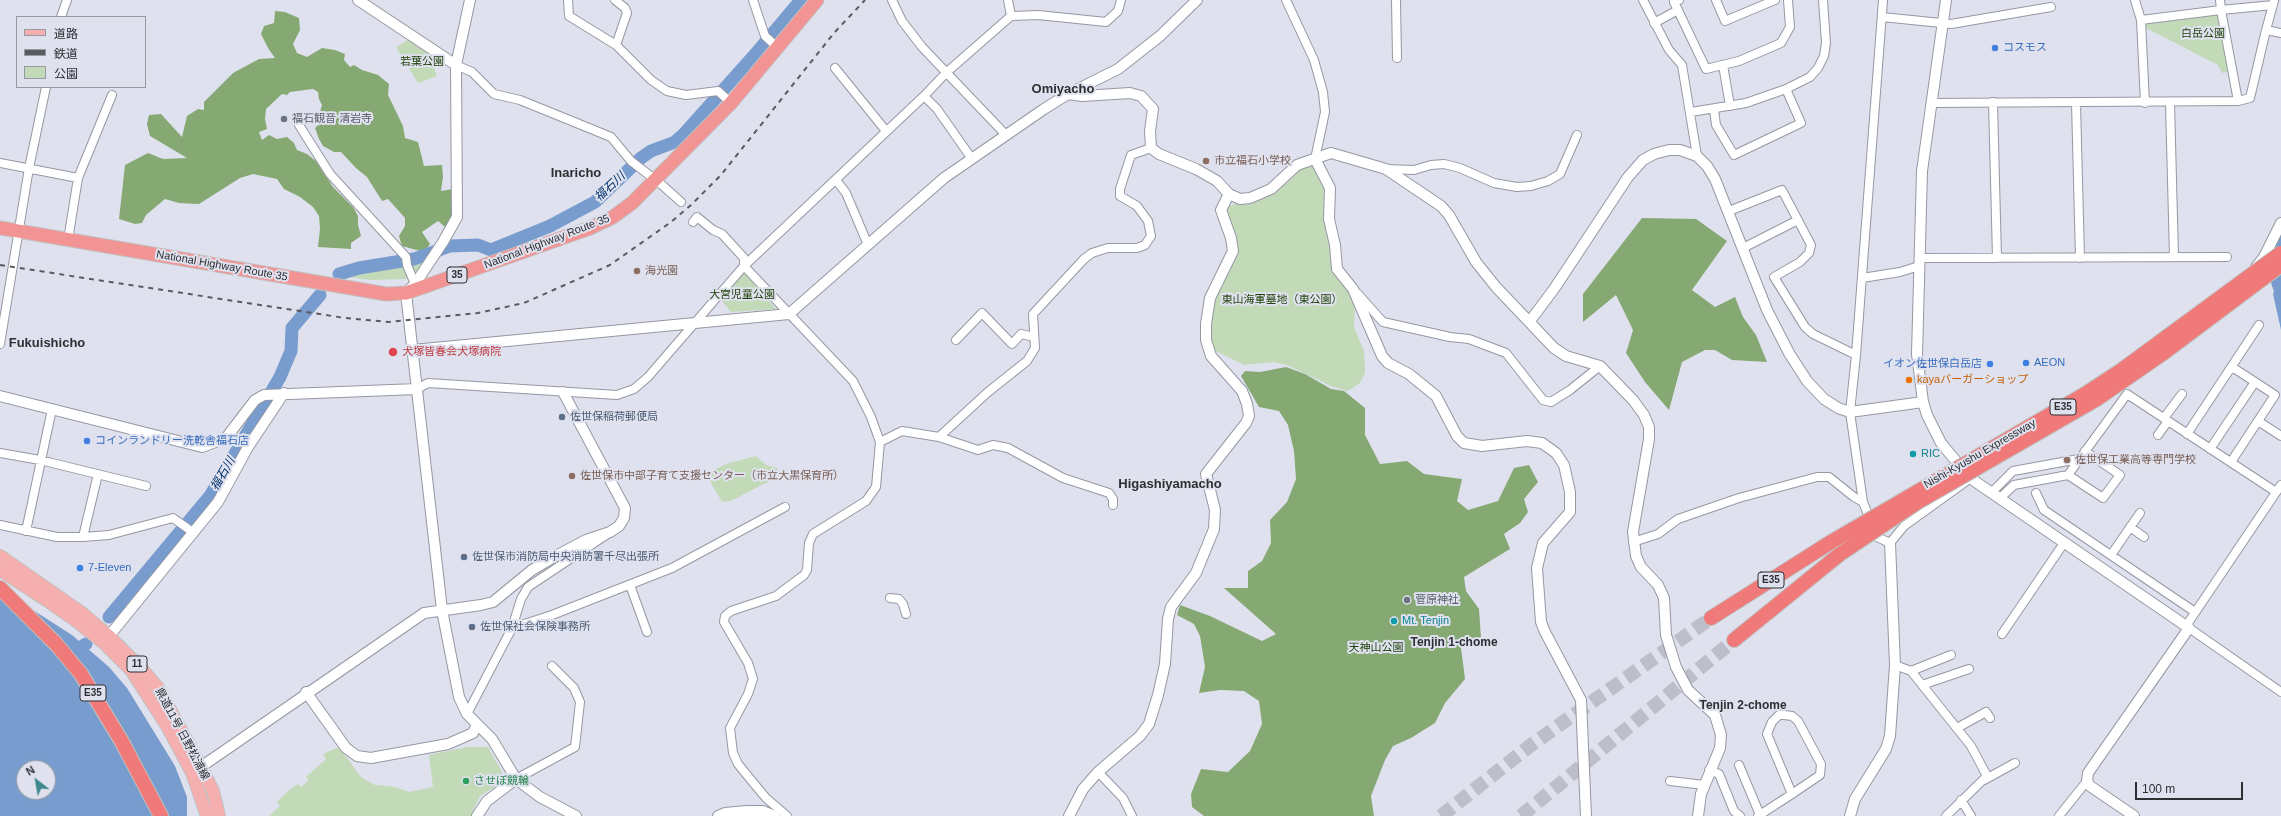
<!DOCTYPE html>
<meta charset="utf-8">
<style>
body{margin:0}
#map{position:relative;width:2281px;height:816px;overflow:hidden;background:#dfe2ee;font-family:Helvetica,"Noto Sans JP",sans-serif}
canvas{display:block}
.legend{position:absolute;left:16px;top:16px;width:130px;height:72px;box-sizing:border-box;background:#dfe2ee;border:1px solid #989aa3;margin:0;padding:5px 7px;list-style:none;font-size:12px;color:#2e2f33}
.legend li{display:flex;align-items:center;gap:8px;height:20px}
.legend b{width:20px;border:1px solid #989aa3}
.north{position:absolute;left:16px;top:760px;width:40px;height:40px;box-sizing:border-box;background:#dfe2ee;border:1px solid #989aa3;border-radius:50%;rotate:329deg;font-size:11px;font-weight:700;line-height:16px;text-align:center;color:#2e2f33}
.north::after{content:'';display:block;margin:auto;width:14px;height:18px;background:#3f878d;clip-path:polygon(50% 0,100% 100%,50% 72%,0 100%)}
.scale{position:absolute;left:2135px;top:782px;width:108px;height:18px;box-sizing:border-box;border:2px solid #2e2f33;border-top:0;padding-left:5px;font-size:12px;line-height:14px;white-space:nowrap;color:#2e2f33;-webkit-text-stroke:3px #dfe2ee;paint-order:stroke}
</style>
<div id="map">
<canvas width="2281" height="816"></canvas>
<ul class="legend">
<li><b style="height:5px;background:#f6afaf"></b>道路</li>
<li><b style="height:5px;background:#5a5b61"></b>鉄道</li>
<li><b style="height:11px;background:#c3dab8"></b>公園</li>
</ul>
<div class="north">N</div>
<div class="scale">100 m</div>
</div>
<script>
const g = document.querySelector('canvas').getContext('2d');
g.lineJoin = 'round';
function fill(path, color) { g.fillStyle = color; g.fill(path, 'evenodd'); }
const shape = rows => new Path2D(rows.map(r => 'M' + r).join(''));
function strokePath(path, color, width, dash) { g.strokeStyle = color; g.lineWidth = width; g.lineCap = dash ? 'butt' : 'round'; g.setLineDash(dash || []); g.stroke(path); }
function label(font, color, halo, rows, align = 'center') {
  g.font = font + ' Helvetica,"Noto Sans JP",sans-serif'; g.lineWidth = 4; g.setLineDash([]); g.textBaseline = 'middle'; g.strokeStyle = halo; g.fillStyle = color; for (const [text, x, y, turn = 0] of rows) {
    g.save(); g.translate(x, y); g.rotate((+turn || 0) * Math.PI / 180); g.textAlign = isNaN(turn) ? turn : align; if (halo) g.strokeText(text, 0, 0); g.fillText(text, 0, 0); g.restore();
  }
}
fill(shape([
 [2218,13,2228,72,2222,73,2218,65,2144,27,2145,23],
 [408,40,440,57,434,69,437,76,418,83,396,47],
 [1313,164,1325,184,1331,262,1353,301,1355,307,1354,327,1364,351,1365,373,1360,383,1348,391,1331,386,1287,365,1274,362,1244,365,1212,349,1209,322,1215,297,1229,268,1227,211,1229,207,1237,202,1246,205,1268,196,1289,181,1303,166],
 [424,260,415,274,406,279,371,280,340,276,341,273],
 [742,270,776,309,731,312,719,298],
 [756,456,766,465,777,468,781,475,731,501,722,502,706,474,726,464],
 [339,747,361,777,375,785,395,787,409,792,433,787,429,755,467,747,488,747,502,772,499,784,480,796,473,810,472,816,269,816,280,806,277,802,289,790,298,784,301,787,309,780,306,777,326,759,323,754]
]), '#c3dab8');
fill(shape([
 [275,11,285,12,299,18,300,30,293,44,297,53,307,57,322,48,335,50,345,54,344,60,350,67,354,65,362,70,378,75,389,84,388,95,403,126,405,138,418,142,424,166,442,165,443,177,441,191,453,189,454,216,445,227,438,221,422,232,430,244,424,252,402,246,399,236,405,226,405,218,388,199,382,201,367,177,356,168,341,152,334,152,323,146,319,139,315,128,324,119,320,112,322,105,319,99,318,92,313,89,290,92,287,95,282,94,266,109,265,119,267,129,259,132,262,140,269,135,277,139,287,137,294,143,297,150,307,154,316,161,333,187,353,207,358,216,358,225,361,236,351,243,351,249,318,247,320,229,319,216,313,207,300,197,284,189,277,179,253,174,240,178,199,204,179,203,165,199,146,215,142,223,135,224,119,219,125,165,148,153,163,159,187,158,150,136,147,124,149,115,161,114,182,137,187,116,198,109,204,110,204,102,233,73,259,59,275,58,268,48,261,34,264,26,274,23],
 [1642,218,1696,219,1727,241,1692,290,1715,307,1735,297,1743,317,1756,335,1767,362,1732,360,1715,350,1705,350,1682,362,1669,410,1645,382,1626,353,1633,330,1616,295,1583,322,1583,294],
 [1286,367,1305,374,1331,389,1344,391,1365,408,1365,435,1380,464,1407,461,1424,474,1462,479,1457,501,1468,510,1498,501,1514,468,1529,465,1538,482,1524,499,1528,512,1520,523,1504,534,1510,549,1464,577,1466,591,1479,609,1481,638,1460,640,1465,679,1445,703,1435,723,1411,738,1393,746,1385,760,1371,796,1374,816,1204,816,1192,807,1191,794,1201,769,1228,772,1250,751,1262,724,1259,701,1244,691,1220,690,1199,693,1205,667,1200,636,1194,624,1177,615,1180,605,1210,616,1262,641,1276,634,1224,588,1248,588,1248,571,1262,561,1271,543,1270,520,1287,502,1296,479,1294,451,1288,425,1279,411,1259,407,1241,376,1245,371,1260,372]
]), '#86a974');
fill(shape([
 [2281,233,2281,330,2273,294,2274,292,2266,267],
 [0,589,72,635,109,667,127,688,175,766,187,797,187,816,0,816],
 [24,768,48,768,48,792,24,792]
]), '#799cce');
strokePath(shape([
 [339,274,359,268,414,259,450,246,478,245,491,250,550,226,595,202,641,158,651,151,675,142,683,135,758,51,801,0],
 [109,617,210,496,280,377,291,351,292,328,320,295],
 [84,645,86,644]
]), '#799cce', 13);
strokePath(shape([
 [1441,816,1531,745,1711,618],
 [1521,816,1734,640]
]), '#bcbec9', 14, [14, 7]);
const minor = shape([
 [568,0,569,16,616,45,627,13,625,8,615,0],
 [753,0,765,36,777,47],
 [892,0,902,21,922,47,1006,135],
 [1008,0,1011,16],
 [1286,0,1314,60,1323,92,1325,112,1315,159],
 [1396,0,1397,58],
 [1643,0,1669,50,1682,65,1697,156],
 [1679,0,1674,2,1706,69,1739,61,1781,43,1790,27,1788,0],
 [1716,0,1725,21,1775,0],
 [1883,0,1856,355,1850,412,1863,502,1877,537,1890,543,1904,526,1968,480],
 [2135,0,2141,20,2145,103],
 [2273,5,2221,10,2238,101,2250,98,2266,30,2281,33],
 [61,17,67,0],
 [1882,17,1951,24,2051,7],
 [2141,20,2221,10,2220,0],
 [1654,23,1678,10],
 [2266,30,2274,1],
 [616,45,651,80,667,91,686,95,718,91,731,103],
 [456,65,472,72,494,94,520,100,611,137,631,161,662,185,681,202],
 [1723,65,1730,106],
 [835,68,886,131],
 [924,96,937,109,972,159],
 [1993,102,1997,258],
 [1931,103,2238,101],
 [2076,103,2080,258],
 [2170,103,2174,257],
 [1714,109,1716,125,1734,155,1801,123,1786,89],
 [1691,112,1746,103,1786,89,1810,77,1818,68,1824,56,1826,43,1823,0],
 [299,125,330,174,406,257,407,265,415,284],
 [0,163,78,178],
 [1386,169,1414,170,1431,165,1444,164,1460,168,1494,183,1517,187,1531,186,1548,181,1560,174,1577,135],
 [836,180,846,193,868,245],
 [1729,211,1782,190,1811,245,1809,253,1800,262,1774,277,1805,327,1813,334,1856,355],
 [693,222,697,217,713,230,722,234,744,258,744,266,853,381,871,417,880,442,876,487,866,501,813,534,809,543,807,570,804,575,776,596,731,611,725,616,724,622,748,663,753,679,748,694,730,728,733,753,738,764,751,780,766,798,787,816],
 [68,240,78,178,112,95],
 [1743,248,1798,220],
 [1919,258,2227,257],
 [1862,278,1900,272,1919,266],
 [1357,293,1383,322,1450,337,1469,339,1506,353,1543,400,1551,402,1570,390,1600,366],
 [956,340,982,313,1012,344,1021,334,1034,337],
 [0,344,29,168,46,87],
 [417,389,428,383,617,395,634,389,648,377,744,266,924,96,947,72,1011,16,1038,15,1106,22,1118,11,1121,0],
 [2164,418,2182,394],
 [2258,421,2281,436],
 [2187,434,2259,325],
 [2158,435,2168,421],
 [939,437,988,392,1027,361,1035,348,1033,314,1084,259,1092,253,1108,248,1137,248,1145,245,1151,236,1148,221,1137,206,1120,196,1120,189,1131,155,1151,148],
 [880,442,902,431,939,437,978,450,993,445,1008,448,1063,478,1109,493,1113,499,1113,505],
 [2210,449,2255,382],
 [0,453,40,460,146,486],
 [2231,462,2275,395,2232,367],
 [2068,475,2103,498,2120,475,2085,451],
 [1991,493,2013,471,2079,459],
 [2036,493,2044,510,2195,612],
 [2000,498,2014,485,2068,475,2127,394,2276,492],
 [0,525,57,537,83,537,109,535,173,518,194,533],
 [2130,527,2144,537],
 [26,531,52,409],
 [83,537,98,474],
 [1633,542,1658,534,1678,519,1739,498,1817,477,1829,477,1854,497,1863,502],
 [2111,555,2140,513],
 [630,585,647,632],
 [890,598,899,599,903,604,906,614],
 [2186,626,2281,485],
 [512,628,552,615,672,568,785,507],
 [2189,628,2281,692],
 [2002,634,2064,543],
 [1895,665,1911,671,1971,746,1987,776,1946,816],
 [1911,671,1951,655],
 [1922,685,1969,669],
 [467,714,512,628,521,599,528,587,606,535],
 [1957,728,1986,712,1990,718],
 [1739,765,1760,815],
 [1709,770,1719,774,1734,811,1740,816],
 [1098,772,1123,798,1132,816],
 [516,779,575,747,580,702,574,688,552,666],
 [1984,780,2015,763],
 [1670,781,1704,785],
 [1961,800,1971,816],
 [1758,816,1792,794,1820,775,1821,764,1798,721,1792,716,1784,715,1779,715,1772,722,1767,734,1792,794],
 [2059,816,2087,781]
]);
const tertiary = shape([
 [358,0,456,65],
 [470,0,456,65,457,217,443,242,415,284,406,293,442,610,459,697,467,714,492,739,516,779,540,797,576,816],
 [1946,0,1922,171,1917,354,1923,402,1927,415,1941,443,1970,478,2189,628,2088,773,2087,781,2090,786,2134,816],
 [1068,94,1082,96,1130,93,1141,96,1153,109,1150,131,1151,148,1159,154,1196,169,1217,181,1229,194,1240,199,1250,198,1271,189,1297,165,1331,153,1386,169,1441,206,1449,215,1476,262,1496,287,1554,348,1566,356,1600,366,1633,400,1644,415,1649,427,1649,439,1633,532,1636,556,1641,567,1658,585,1664,598,1666,635,1676,667,1688,690,1715,715,1721,735,1720,748,1701,794,1698,816],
 [1315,159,1330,188,1329,219,1335,245,1337,269,1353,289,1382,356,1388,363,1409,374,1436,396,1457,436,1464,443,1482,446,1527,441,1542,443,1556,453,1564,465,1570,492,1570,512,1543,543,1537,568,1541,622,1545,632,1581,700,1586,816],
 [2256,267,2264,257,2281,223],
 [1530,321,1554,289,1628,177,1643,160,1654,154,1669,150,1680,150,1697,156,1707,166,1715,179,1767,310,1789,353,1807,381,1824,399,1838,408,1850,412,1923,402],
 [413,350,789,314,944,178,1044,109,1068,94,1118,69,1160,36,1197,0],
 [0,396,202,447,226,438,255,400,264,395,417,389],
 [105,641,218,502,248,447,284,393],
 [306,692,346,748,357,756,371,758,448,744,473,733,477,724],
 [195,771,424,613,481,605,493,602,532,570,554,557,586,540,610,532,619,526,624,518,625,508,563,392],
 [477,816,487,801,516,779],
 [718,816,725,813,747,811,763,811,775,816],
 [1069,816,1083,789,1098,772,1140,736,1149,724,1158,695,1165,664,1168,619,1171,607,1196,573,1214,529,1215,510,1206,474,1246,423,1249,416,1247,404,1242,391,1211,356,1206,340,1206,324,1210,298,1233,251,1231,238,1221,210,1229,194],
 [1850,816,1855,799,1886,749,1890,736,1895,665,1890,543]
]);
const primary = shape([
 [0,556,82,613,109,636,141,668,159,689,201,767,213,791,219,816],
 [0,570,51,603,79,623,104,643,131,670,167,726,192,773,207,816]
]);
const trunk = shape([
 [0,228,357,289,386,294,406,293,590,228,613,217,632,203,731,103,817,0]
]);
const motorway = shape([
 [0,588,57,645,81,674,122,742,161,816],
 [1711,618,1831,542],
 [1734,640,1840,554]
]);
strokePath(minor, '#9598a3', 10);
strokePath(tertiary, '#9598a3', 12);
strokePath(primary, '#c0c1c2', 14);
strokePath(trunk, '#c0c1c2', 15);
strokePath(motorway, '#c0c1c2', 16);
strokePath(minor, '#fff', 8);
strokePath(tertiary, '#fff', 10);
strokePath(primary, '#f6afaf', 12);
strokePath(trunk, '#f39494', 13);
strokePath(motorway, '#f07a79', 14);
strokePath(shape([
 [0,265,345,318,389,322,478,313,524,303,610,265,671,222,691,205,721,175,834,33,865,0]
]), '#5a5b61', 2, [5, 5]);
const motorwayBridge = shape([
 [1831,542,2085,394,2123,369,2281,253],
 [1840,554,1918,502,2097,399,2165,352,2281,265]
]);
strokePath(motorwayBridge, '#c0c1c2', 16, []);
strokePath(motorwayBridge, '#f07a79', 14);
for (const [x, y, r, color] of [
 [1995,48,4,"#3f7fe0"],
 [284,119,4,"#6b7280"],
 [1206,161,4,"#8d6e63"],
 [637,271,4,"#8d6e63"],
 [393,352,5,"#e0444e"],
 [2026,363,4,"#3f7fe0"],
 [1990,364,4,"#3f7fe0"],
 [1909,380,4,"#e8710a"],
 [562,417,4,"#5c6f8a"],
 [87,441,4,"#3f7fe0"],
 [1913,454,4,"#0f9aa8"],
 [2067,460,4,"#8d6e63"],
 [572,476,4,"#8d6e63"],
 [464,557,4,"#5c6f8a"],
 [80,568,4,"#3f7fe0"],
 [1407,600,4,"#6b7280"],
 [1394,621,4,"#0f9aa8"],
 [472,627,4,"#5c6f8a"],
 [466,781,4,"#2e9e5b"]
]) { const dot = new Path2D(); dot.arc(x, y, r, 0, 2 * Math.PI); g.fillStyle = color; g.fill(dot); strokePath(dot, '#dfe2ee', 1.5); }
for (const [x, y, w] of [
 [457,275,20],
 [2063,407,26],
 [1771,580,26],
 [137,664,20],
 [93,693,26]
]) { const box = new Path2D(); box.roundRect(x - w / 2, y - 8, w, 16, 3); g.fillStyle = '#dfe2ee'; g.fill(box); strokePath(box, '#2e2f33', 1); }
label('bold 10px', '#2e2f33', null, [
 ["35",457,275],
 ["E35",2063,407],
 ["E35",1771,580],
 ["11",137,664],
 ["E35",93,693]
]);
label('11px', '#21420a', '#dfe2ee', [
 ["白岳公園",2203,34],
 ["若葉公園",422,62],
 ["大宮児童公園",742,295],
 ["東山海軍墓地（東公園）",1282,300],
 ["天神山公園",1376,648]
]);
label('11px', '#366cbe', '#dfe2ee', [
 ["コスモス",2003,48],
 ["AEON",2034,363],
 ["イオン佐世保白岳店",1982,364,"right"],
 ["コインランドリー洗乾舎福石店",95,441],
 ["7-Eleven",88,568]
], 'left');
label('11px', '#5b616d', '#dfe2ee', [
 ["福石観音 清岩寺",292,119],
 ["菅原神社",1415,600]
], 'left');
label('11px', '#785e54', '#dfe2ee', [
 ["市立福石小学校",1214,161],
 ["海光園",645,271],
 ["佐世保工業高等専門学校",2075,460],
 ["佐世保市中部子育て支援センター（市立大黒保育所）",580,476]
], 'left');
label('11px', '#2e2f33', '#dfe2ee', [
 ["National Highway Route 35",547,242,-21],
 ["National Highway Route 35",222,266,10],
 ["Nishi-Kyushu Expressway",1980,454,-30],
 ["県道11号 日野松浦線",182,734,62]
]);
label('11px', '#be3a42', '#dfe2ee', [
 ["犬塚皆春会犬塚病院",402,352]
], 'left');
label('11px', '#c56008', '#dfe2ee', [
 ["kayaバーガーショップ",1917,380]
], 'left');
label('11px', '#4e5e75', '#dfe2ee', [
 ["佐世保稲荷郵便局",570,417],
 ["佐世保市消防局中央消防署千尽出張所",472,557],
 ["佐世保社会保険事務所",480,627]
], 'left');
label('11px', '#0d838f', '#dfe2ee', [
 ["RIC",1921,454],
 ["Mt. Tenjin",1402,621]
], 'left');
label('11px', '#27864d', '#dfe2ee', [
 ["させぼ競輪",474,781]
], 'left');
label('italic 12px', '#053470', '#dfe2ee', [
 ["福石川",610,187,-43],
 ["福石川",223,474,-60]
]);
label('bold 12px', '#2e2f33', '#dfe2ee', [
 ["Tenjin 1-chome",1454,643],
 ["Tenjin 2-chome",1743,706]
]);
label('bold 13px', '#2e2f33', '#dfe2ee', [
 ["Omiyacho",1063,89],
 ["Inaricho",576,173],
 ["Fukuishicho",47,343],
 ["Higashiyamacho",1170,484]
]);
</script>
